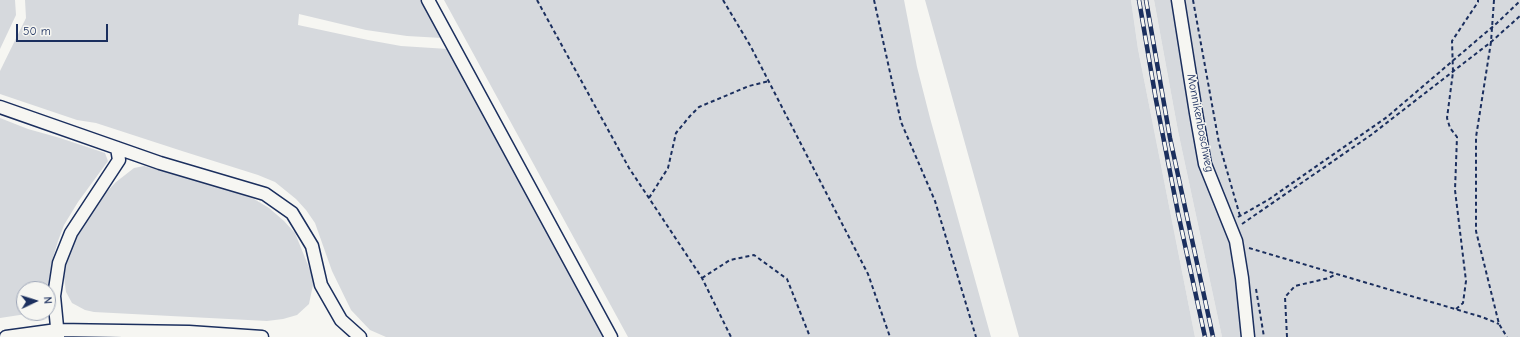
<!DOCTYPE html>
<style>
body{margin:0}
#map{position:relative;width:1520px;height:337px;overflow:hidden;background:#f6f6f2;font-family:"Comic Neue",sans-serif}
canvas{display:block}
.north{position:absolute;left:16px;top:281px;width:40px;height:40px;box-sizing:border-box;background:#f6f6f2;border:1px solid #9ea6b7;border-radius:50%;rotate:86deg;font-size:11px;font-weight:700;line-height:16px;text-align:center;color:#1b2f5e}
.north::after{content:'';display:block;margin:auto;width:14px;height:18px;background:#1b2f5e;clip-path:polygon(50% 0,100% 100%,50% 72%,0 100%)}
.scale{position:absolute;left:16px;top:24px;width:92px;height:18px;box-sizing:border-box;border:2px solid #1b2f5e;border-top:0;padding-left:5px;font-size:12px;line-height:14px;white-space:nowrap;color:#1b2f5e;-webkit-text-stroke:3px #f6f6f2;paint-order:stroke}
</style>
<div id="map">
<canvas width="1520" height="337"></canvas>
<div class="north">N</div>
<div class="scale">50 m</div>
</div>
<script>
const g = document.querySelector('canvas').getContext('2d');
g.lineJoin = 'round';
function fill(path, color) { g.fillStyle = color; g.fill(path, 'evenodd'); }
const shape = rows => new Path2D(rows.map(r => 'M' + r).join(''));
function strokePath(path, color, width, dash) { g.strokeStyle = color; g.lineWidth = width; g.lineCap = dash ? 'butt' : 'round'; g.setLineDash(dash || []); g.stroke(path); }
function label(font, color, halo, rows, align = 'center') {
  g.font = font + ' "Comic Neue",sans-serif'; g.lineWidth = 3; g.setLineDash([]); g.textBaseline = 'middle'; g.strokeStyle = halo; g.fillStyle = color; for (const [text, x, y, turn = 0] of rows) {
    g.save(); g.translate(x, y); g.rotate((+turn || 0) * Math.PI / 180); g.textAlign = isNaN(turn) ? turn : align; if (halo) g.strokeText(text, 0, 0); g.fillText(text, 0, 0); g.restore();
  }
}
fill(shape([
 [1131,0,1154,0,1178,131,1222,337,1195,337,1138,49]
]), '#e6e7e7');
fill(shape([
 [0,0,15,0,16,15,0,49],
 [25,0,421,0,442,38,407,36,366,30,299,14,298,25,368,40,401,46,448,49,604,337,386,337,370,330,351,310,332,271,315,223,306,210,296,199,275,182,258,175,182,151,96,123,77,120,0,94,0,71,26,18],
 [444,0,904,0,917,67,930,118,991,337,628,337],
 [925,0,1131,0,1138,49,1195,337,1019,337],
 [1154,0,1520,0,1520,337,1222,337,1178,131],
 [0,118,28,129,60,138,105,153,108,161,78,202,64,225,58,241,52,261,48,292,48,289,24,289,24,313,33,313,0,318],
 [144,166,227,189,254,199,269,208,284,221,295,233,314,280,309,304,297,315,283,319,267,321,94,312,85,310,72,303,66,292,64,277,68,254,74,238,100,199,116,182,134,168]
]), '#d6d9dd');
const minor = shape([
 [428,0,611,337],
 [1178,0,1196,113,1205,164,1236,241,1242,278,1248,337],
 [0,107,160,163,265,194,292,213,312,246,321,285,341,320,360,337],
 [6,337,57,330,189,332,262,337],
 [58,337,54,296,59,263,71,233,119,160,117,148]
]);
strokePath(minor, '#1b2f5e', 15);
strokePath(shape([
 [537,0,629,168,702,278,731,337],
 [723,0,751,47,868,274,890,337],
 [874,0,901,122,935,201,976,337],
 [1193,0,1219,143,1240,216],
 [1494,0,1491,42,1476,137,1476,231,1499,324,1507,337],
 [649,198,668,168,676,133,690,116,699,107,749,86,769,81],
 [1238,217,1268,200,1387,117,1497,23,1520,1],
 [1242,224,1371,135,1491,42,1520,16],
 [1249,248,1482,317,1499,324],
 [702,278,730,260,754,255,787,279,810,337],
 [1256,289,1264,337],
 [1456,309,1463,303,1466,281,1455,190,1457,137,1450,128,1447,118,1453,72,1452,41,1478,2,1478,0],
 [1287,337,1285,297,1295,286,1329,278,1336,274]
]), '#1b2f5e', 2, [4, 3]);
strokePath(minor, '#f6f6f2', 12);
const rail = shape([
 [1139,0,1156,100,1178,213,1205,337],
 [1146,0,1170,138,1213,337]
]);
strokePath(rail, '#1b2f5e', 4.5);
strokePath(rail, '#f6f6f2', 3, [9]);
label('12px', '#1b2f5e', '#f6f6f2', [
 ["Monnikenboschweg",1200,123,79]
]);
</script>
